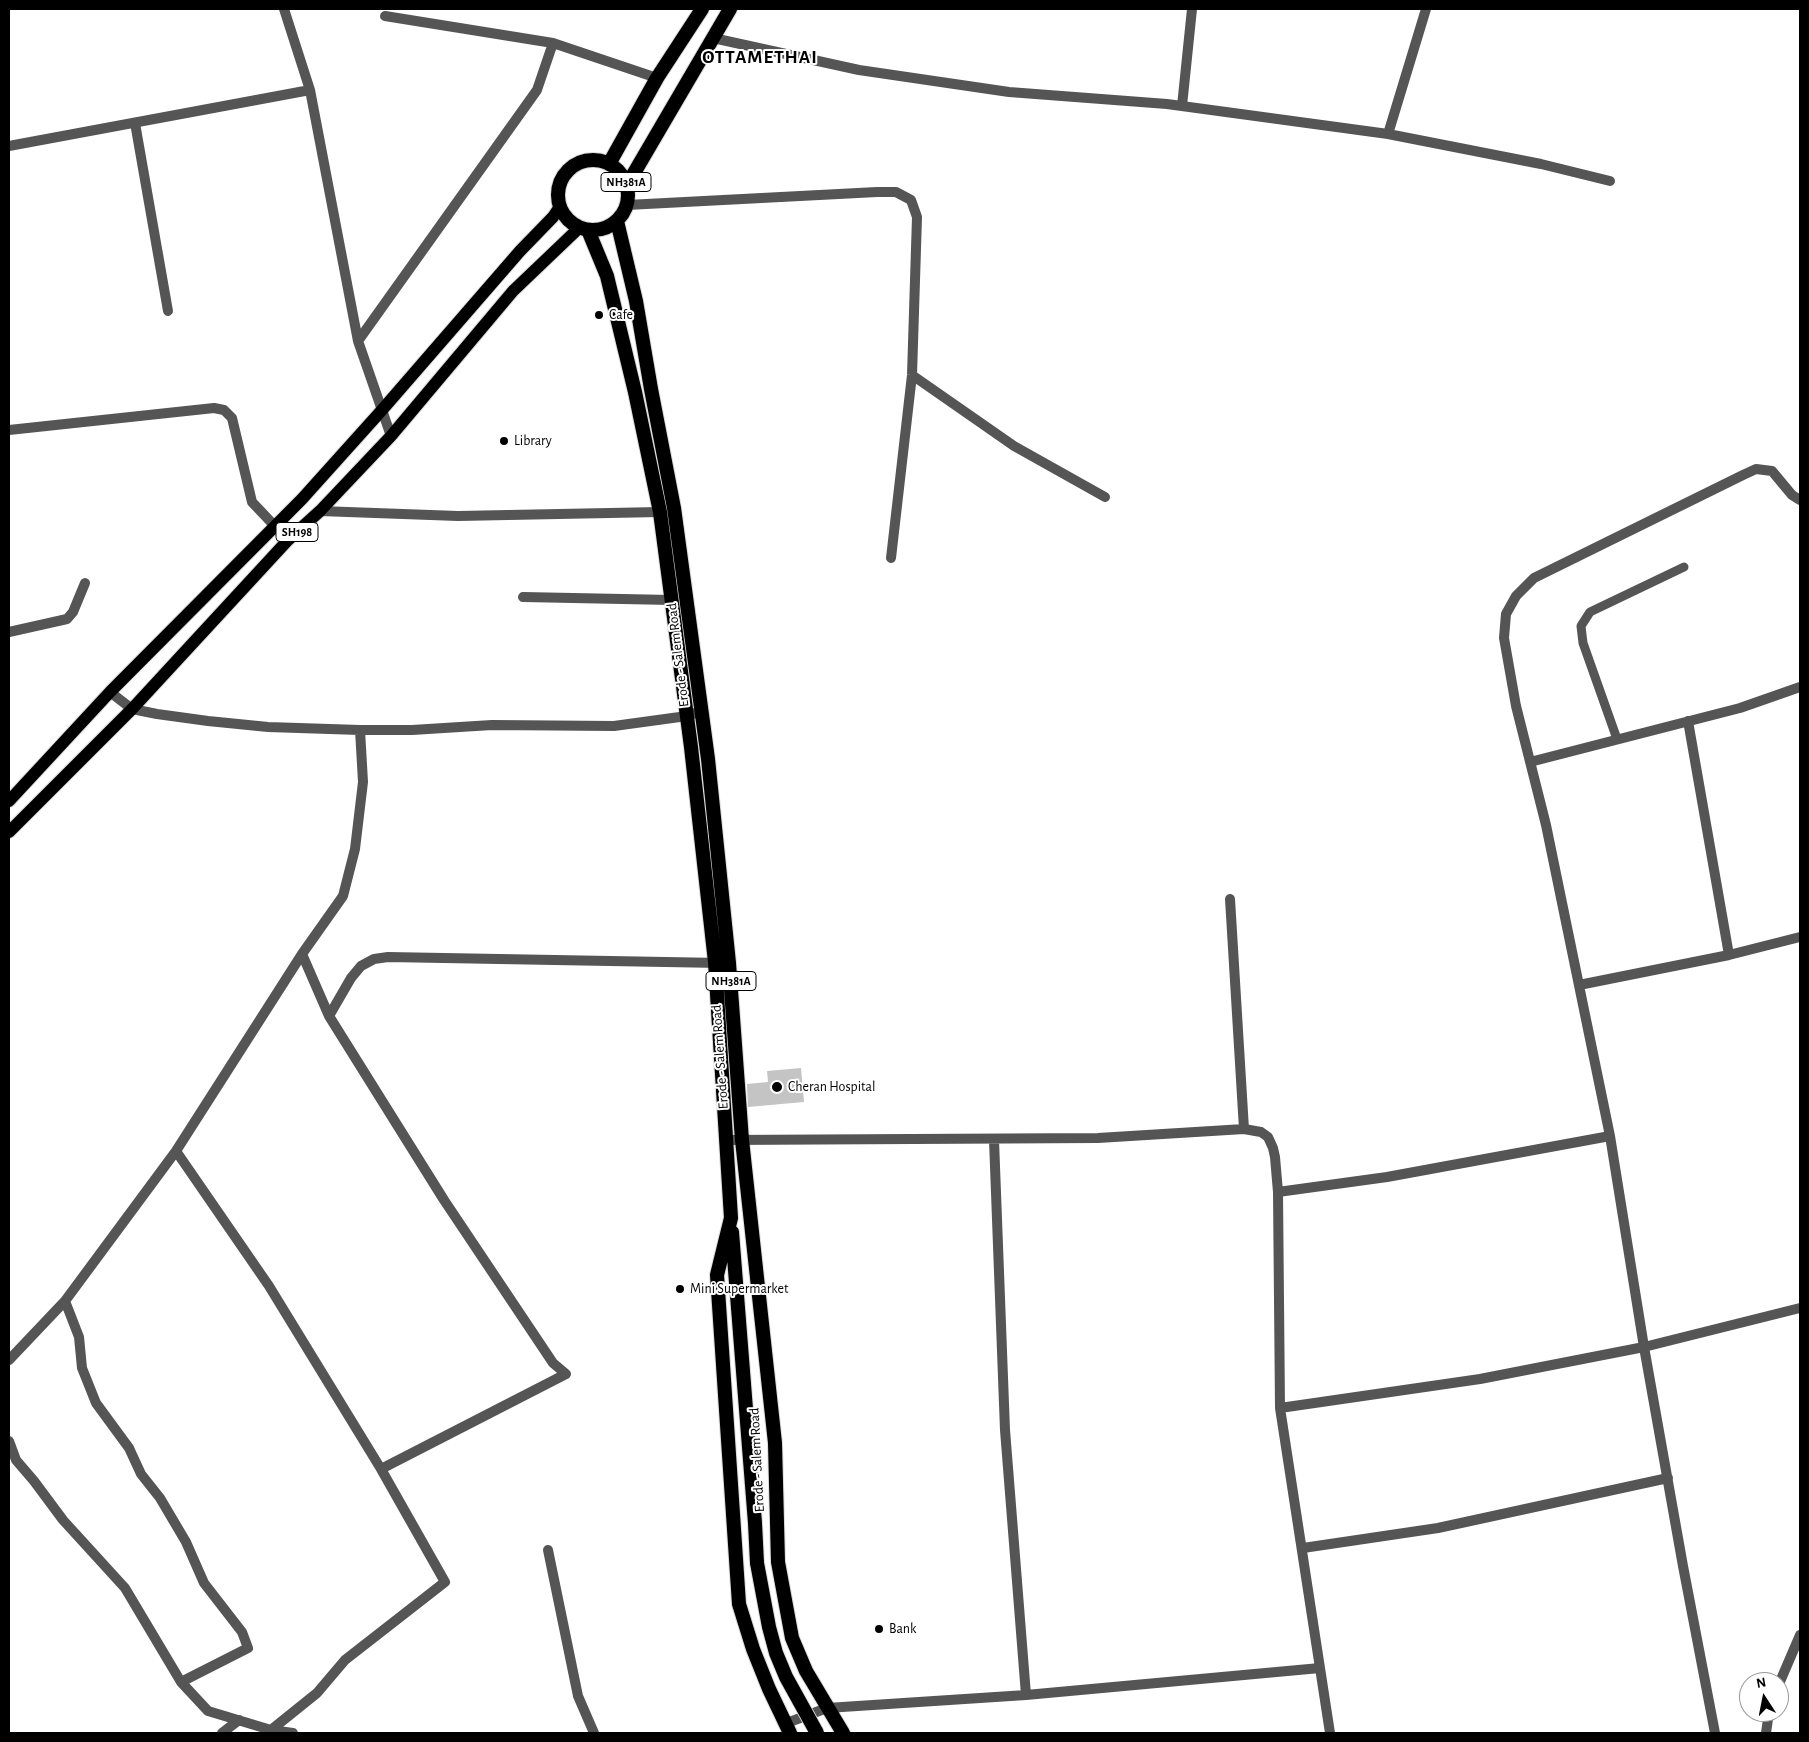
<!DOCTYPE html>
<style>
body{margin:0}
#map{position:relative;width:1809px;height:1742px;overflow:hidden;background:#fff;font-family:"Alegreya Sans",sans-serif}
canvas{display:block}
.frame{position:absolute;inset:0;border:10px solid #000;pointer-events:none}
.north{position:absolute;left:1739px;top:1672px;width:50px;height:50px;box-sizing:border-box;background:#fff;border:1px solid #999;border-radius:50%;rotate:349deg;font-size:14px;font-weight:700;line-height:20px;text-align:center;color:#000}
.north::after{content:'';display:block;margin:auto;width:18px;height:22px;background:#000;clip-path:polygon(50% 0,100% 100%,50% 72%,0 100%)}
</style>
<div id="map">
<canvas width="1809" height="1742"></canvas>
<div class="frame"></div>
<div class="north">N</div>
</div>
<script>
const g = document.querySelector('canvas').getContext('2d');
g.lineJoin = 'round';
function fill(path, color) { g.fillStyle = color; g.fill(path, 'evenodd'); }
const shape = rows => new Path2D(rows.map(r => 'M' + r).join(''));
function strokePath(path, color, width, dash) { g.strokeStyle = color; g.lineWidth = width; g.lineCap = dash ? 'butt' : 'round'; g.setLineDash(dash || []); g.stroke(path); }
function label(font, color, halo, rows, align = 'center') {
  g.font = font + ' "Alegreya Sans",sans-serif'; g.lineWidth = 4; g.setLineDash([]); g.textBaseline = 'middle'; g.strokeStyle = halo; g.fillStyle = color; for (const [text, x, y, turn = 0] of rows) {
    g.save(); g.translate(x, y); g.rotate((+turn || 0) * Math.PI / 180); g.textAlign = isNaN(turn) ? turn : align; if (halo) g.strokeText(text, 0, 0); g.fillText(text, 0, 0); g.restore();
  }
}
fill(shape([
 [801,1068,804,1102,748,1107,747,1084,768,1082,767,1071]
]), '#c4c4c4');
const primary = shape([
 [9,801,110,692,302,499,382,410,520,251,553,217,559,208],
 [9,832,132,709,288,540,320,511,391,436,513,291,579,228]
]);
const trunk = shape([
 '558 195a35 35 0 1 1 70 0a35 35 0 1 1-70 0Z',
 [609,164,657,78,702,9],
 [627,185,730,9],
 [617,221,636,301,651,389,674,508,708,759,729,963,742,1140,775,1443,778,1562,792,1638,806,1671,843,1733],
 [588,230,607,276,635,392,660,512,691,747,715,962,731,1218,717,1275,739,1604,753,1649,769,1689,790,1733],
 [732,1232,755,1523,757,1563]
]);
strokePath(primary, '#dbdbdb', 14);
strokePath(trunk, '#dbdbdb', 16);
strokePath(shape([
 [1617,739,1583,643,1581,626,1590,612,1684,567]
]), '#555', 9);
strokePath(shape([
 [284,9,310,90,358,341,391,436],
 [385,16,553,43,657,78],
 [713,38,859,70,1009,92,1167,104,1388,134,1541,164,1610,181],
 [1182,106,1192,9],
 [135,123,168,311],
 [1388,134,1426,9],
 [9,146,310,90],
 [627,205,877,192,896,192,911,200,917,217,912,375,891,558],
 [358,341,537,90,553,43],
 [912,375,1014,446,1105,497],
 [9,430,214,408,224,410,232,418,252,502,288,540],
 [320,511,458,516,660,512],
 [523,597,672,600],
 [9,632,67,619,73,612,85,583],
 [110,692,132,709,157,714,208,721,268,727,360,730,412,730,492,725,614,726,687,716,701,711],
 [1688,721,1729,955],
 [1530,762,1740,708,1800,687],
 [1230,899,1244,1129],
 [302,954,329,1016,444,1200,553,1363,566,1374,381,1469],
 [1579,985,1729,955,1800,937],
 [329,1016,351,978,361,966,374,959,388,957,721,963],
 [726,1140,1098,1138,1244,1129,1261,1132,1268,1137,1273,1148,1275,1157,1278,1192,1280,1408,1330,1733],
 [994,1140,1005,1430,1026,1695],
 [176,1151,269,1286,381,1469,445,1582,345,1660,317,1693,271,1730,274,1733],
 [1278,1192,1387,1177,1610,1136],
 [65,1301,79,1337,82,1368,96,1403,129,1448,141,1474,160,1498,186,1542,204,1583,242,1632,248,1648,181,1682],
 [9,1360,65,1301,176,1151,302,954,343,896,355,849,363,782,360,730],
 [1280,1408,1480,1379,1644,1347,1800,1308],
 [9,1441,16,1460,34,1481,63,1520,125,1588,181,1682,208,1711,271,1730,293,1733],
 [1303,1548,1438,1528,1668,1478],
 [548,1550,578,1696,594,1733],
 [1779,1684,1800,1635],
 [784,1724,827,1708,1026,1695,1320,1668],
 [222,1733,239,1720],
 [1715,1733,1683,1566,1644,1347,1610,1136,1546,825,1516,706,1504,638,1506,614,1516,596,1534,578,1743,475,1756,469,1772,471,1792,495,1800,500],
 [1766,1733,1769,1712]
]), '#555', 10);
strokePath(primary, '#000', 12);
strokePath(trunk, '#000', 14);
const trunkBridge = shape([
 [757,1563,769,1627,776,1653,786,1677,817,1733]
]);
strokePath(trunkBridge, '#dbdbdb', 16, []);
strokePath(trunkBridge, '#000', 14);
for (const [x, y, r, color] of [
 [599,315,5,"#000"],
 [504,441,5,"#000"],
 [777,1087,6,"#000"],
 [680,1289,5,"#000"],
 [879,1629,5,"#000"]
]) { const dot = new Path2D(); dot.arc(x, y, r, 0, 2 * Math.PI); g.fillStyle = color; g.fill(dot); strokePath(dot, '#fff', 2); }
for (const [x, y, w] of [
 [626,182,50],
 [297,532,42],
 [731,981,50]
]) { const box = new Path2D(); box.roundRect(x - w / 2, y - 9.5, w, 19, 4); g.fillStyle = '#fff'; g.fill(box); strokePath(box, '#000', 1); }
label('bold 12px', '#000', null, [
 ["NH381A",626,182],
 ["SH198",297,532],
 ["NH381A",731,981]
]);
label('14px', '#000', '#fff', [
 ["Cafe",609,315],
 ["Library",514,441],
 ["Cheran Hospital",788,1087],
 ["Mini Supermarket",690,1289],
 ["Bank",889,1629]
], 'left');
label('14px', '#000', '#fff', [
 ["Erode - Salem Road",678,655,-97],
 ["Erode - Salem Road",720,1057,-94],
 ["Erode - Salem Road",757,1460,-93]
]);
g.letterSpacing = '1px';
label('bold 19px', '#000', '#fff', [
 ["OTTAMETHAI",760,57]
]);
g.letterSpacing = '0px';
</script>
